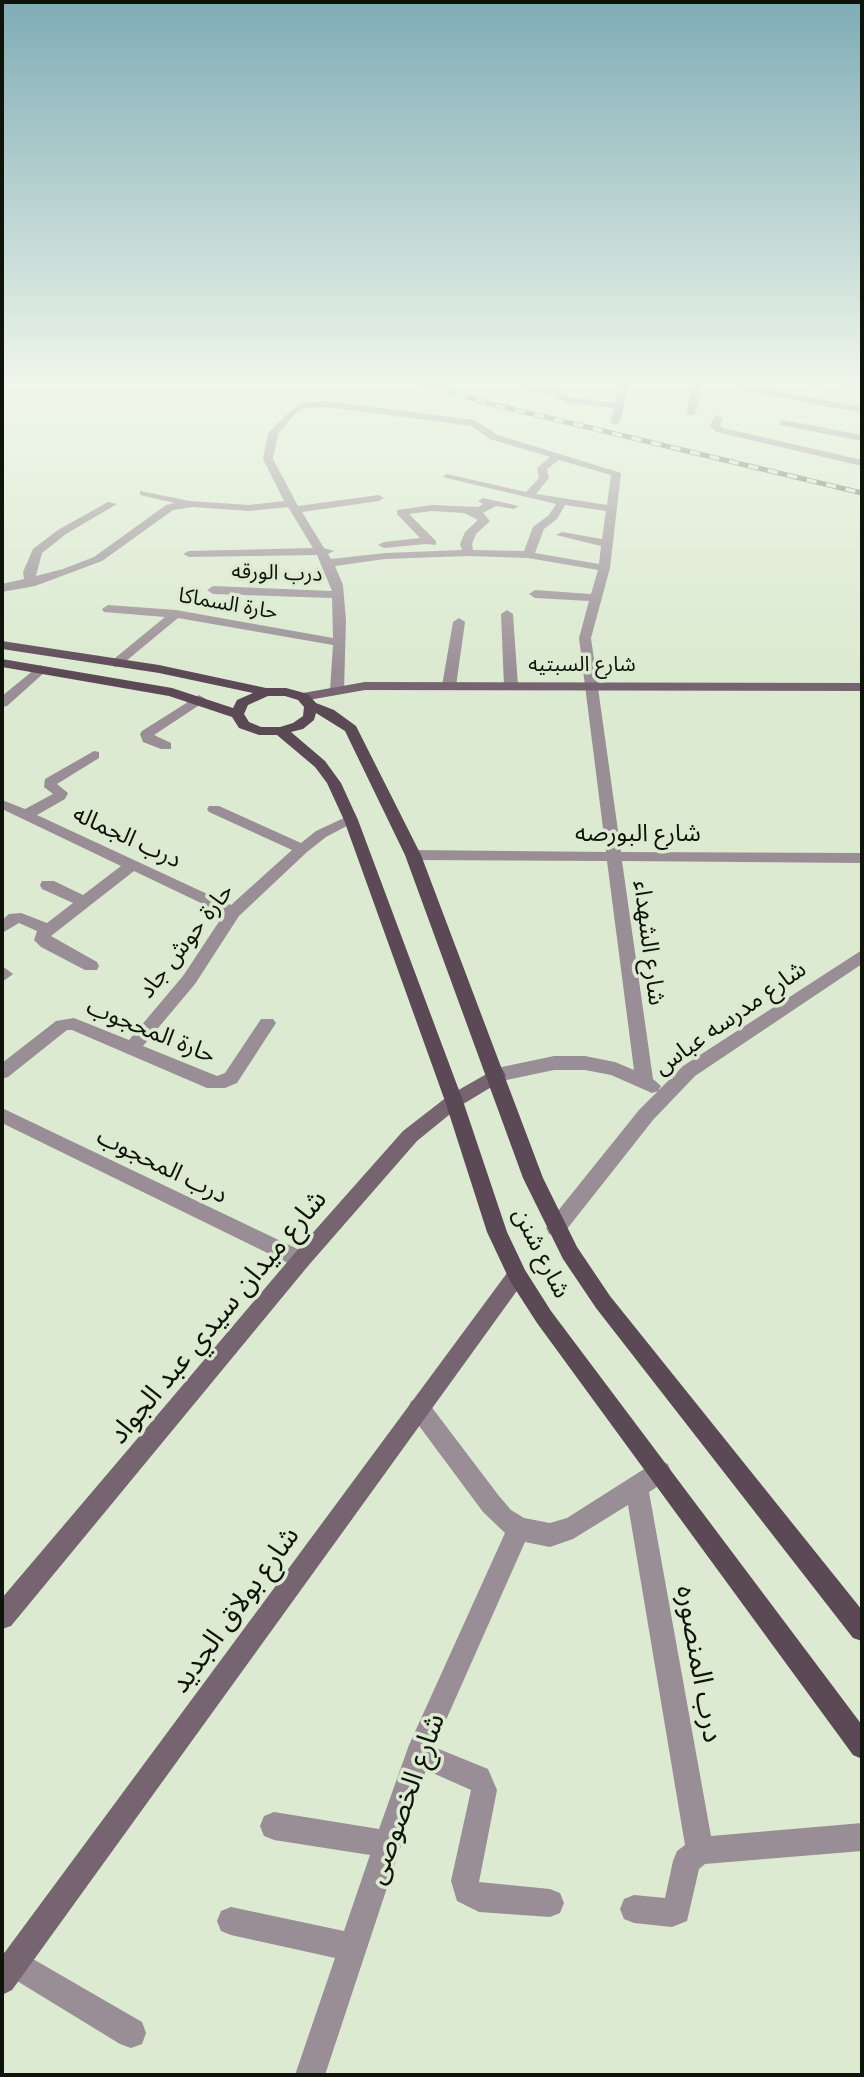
<!DOCTYPE html>
<meta charset="utf-8">
<style>
body{margin:0}
#map{position:relative;width:864px;height:2077px;overflow:hidden;background:#dbead0;font-family:Raleway,sans-serif}
canvas{display:block}
.frame{position:absolute;inset:0;border:4px solid #0f140b;pointer-events:none}
</style>
<div id="map">
<canvas width="864" height="2077"></canvas>
<div class="frame"></div>
</div>
<script>
const g = document.querySelector('canvas').getContext('2d');
g.lineJoin = 'round';
const shape = rows => new Path2D(rows.map(r => 'M' + r).join(''));
function fill(path, color) { g.fillStyle = color; g.fill(path, 'evenodd'); }
function strokePath(path, color, width, dash) { g.strokeStyle = color; g.lineWidth = width; g.lineCap = dash ? 'butt' : 'round'; g.setLineDash(dash || []); g.stroke(path); }
function label(font, color, halo, rows, align = 'center') {
  g.font = font + ' Raleway,"Noto Sans Arabic",sans-serif'; g.lineWidth = 7; g.setLineDash([]); g.textBaseline = 'middle'; g.strokeStyle = halo; g.fillStyle = color; for (const [text, x, y, turn = 0] of rows) {
    g.save(); g.translate(x, y); g.rotate((+turn || 0) * Math.PI / 180); g.textAlign = isNaN(turn) ? turn : align; if (halo) g.strokeText(text, 0, 0); g.fillText(text, 0, 0); g.restore();
  }
}
fill(shape([
 [620,382,630,382,620,422,615,425,610,422,614,408,567,403,553,396,518,389,523,386,555,390,569,397,615,403,620,382],
 [692,382,702,382,696,413,691,416,686,413,692,382],
 [811,382,821,382,821,384,816,387,811,382],
 [843,382,853,382,849,391,841,389,843,382],
 [743,385,862,407,862,413,740,390,740,386,743,385],
 [327,401,474,420,498,435,621,473,610,568,591,638,621,852,862,853,862,863,622,861,653,1079,661,1086,658,1091,652,1093,611,1075,585,1070,554,1070,497,1082,491,1080,488,1075,491,1070,497,1068,554,1056,585,1056,615,1062,634,1070,607,861,413,860,405,855,413,850,606,852,579,638,589,601,535,598,529,594,535,590,591,594,598,570,528,558,468,556,385,559,335,566,343,585,346,620,344,690,337,694,330,690,333,645,178,618,120,666,115,667,109,663,165,617,104,612,102,609,108,605,176,610,333,638,332,598,213,594,207,590,213,586,332,591,317,555,189,557,183,554,189,551,313,548,288,507,249,511,193,507,173,510,102,561,35,586,2,592,2,584,24,579,23,572,33,549,58,530,108,502,117,504,66,534,42,553,36,576,63,569,94,557,166,505,175,503,140,495,140,491,190,501,249,505,284,501,263,459,268,433,299,403,327,401],
 [327,407,471,426,490,439,550,457,537,468,539,478,526,492,447,474,442,477,556,504,549,515,533,527,524,551,473,550,472,544,476,534,490,521,483,513,496,506,514,509,519,506,483,498,478,501,483,504,478,507,432,505,397,510,397,514,420,538,384,542,378,545,384,548,426,544,436,545,436,541,409,514,432,511,464,513,478,520,465,532,460,544,462,550,385,553,331,559,328,554,334,551,324,548,302,512,379,501,384,498,379,495,298,506,273,459,278,434,297,412,304,408,327,407],
 [559,460,611,475,607,505,536,494,549,478,547,469,559,460],
 [565,505,606,511,602,539,562,532,556,535,601,546,599,564,535,553,544,529,557,519,565,505],
 [715,415,723,417,720,425,723,428,862,460,862,466,716,432,710,426,715,415],
 [783,420,862,435,862,441,780,425,780,421,783,420],
 [507,610,513,614,518,686,511,690,504,686,501,614,507,610],
 [459,618,465,622,456,686,449,690,442,686,453,622,459,618],
 [40,665,46,669,45,672,7,706,2,707,2,696,40,665],
 [199,695,206,699,204,702,154,735,171,743,171,749,161,749,143,742,140,734,142,731,199,695],
 [94,751,99,752,99,758,57,784,68,793,65,799,37,815,231,905,292,850,209,812,207,809,209,806,219,806,301,843,316,831,346,817,356,817,358,820,326,837,307,852,239,916,195,984,143,1046,217,1076,225,1073,261,1019,273,1019,276,1023,237,1083,225,1088,207,1088,72,1030,67,1030,8,1077,2,1079,2,1063,56,1021,74,1018,129,1040,183,976,224,914,134,871,51,936,97,962,99,966,97,970,85,970,41,947,34,940,37,931,19,923,2,933,2,920,9,914,21,913,47,923,73,903,42,889,40,885,42,881,54,881,83,895,121,866,2,809,2,800,25,809,53,794,44,787,45,779,94,751],
 [862,950,862,964,695,1076,653,1120,563,1234,556,1236,549,1234,546,1228,549,1222,639,1110,683,1066,862,950],
 [5,968,13,974,2,982,2,969,5,968],
 [2,1108,308,1254,311,1260,308,1266,301,1268,294,1266,2,1123,2,1108],
 [419,1398,427,1401,499,1496,511,1510,524,1518,550,1523,567,1518,652,1464,660,1461,668,1464,671,1472,668,1480,649,1492,711,1836,862,1823,862,1851,705,1864,699,1869,687,1921,672,1927,634,1923,624,1919,620,1909,624,1899,634,1895,665,1898,673,1861,677,1851,685,1845,628,1505,573,1539,550,1547,525,1542,434,1747,488,1769,497,1790,479,1882,550,1889,560,1893,564,1903,560,1913,550,1917,479,1912,457,1901,451,1881,471,1790,426,1770,325,2075,295,2075,335,1958,231,1935,221,1931,217,1921,221,1911,231,1907,344,1931,370,1855,274,1840,264,1836,260,1826,264,1816,274,1812,379,1829,409,1745,505,1533,483,1512,411,1415,408,1408,411,1401,419,1398],
 [14,1948,142,2022,146,2033,142,2044,131,2048,120,2044,4,1973,4,1953,14,1948]
]), '#9a8e96');
fill(shape([
 [365,682,862,683,862,691,365,690,303,701,296,697,303,693,365,682],
 [497,1068,503,1070,506,1075,503,1080,460,1106,417,1141,308,1266,11,1626,2,1629,2,1598,294,1254,403,1131,448,1096,497,1068],
 [517,1266,524,1269,527,1275,524,1281,12,1990,2,1995,2,1956,510,1269,517,1266]
]), '#766570');
fill(shape([
 [2,641,159,665,266,688,286,688,308,694,316,703,334,710,356,726,421,855,543,1178,577,1247,610,1296,862,1610,862,1641,853,1638,596,1308,563,1259,523,1178,405,855,345,731,316,713,314,720,303,729,291,732,325,761,341,783,358,820,463,1101,507,1232,525,1270,551,1311,862,1725,862,1759,853,1755,537,1323,510,1281,487,1232,445,1101,344,820,327,783,315,767,277,735,259,735,239,728,232,717,169,696,2,667,2,659,172,688,233,708,237,700,253,693,159,673,2,649,2,641],
 [268,696,285,696,298,700,304,707,303,716,293,723,280,727,261,727,249,722,244,714,248,705,268,696]
]), '#5c4956');
const rail = shape([
 [419,382,491,404,862,493]
]);
strokePath(rail, '#636c5c', 5);
strokePath(rail, '#dbead0', 3.5, [10]);
const sky = g.createLinearGradient(0, 0, 0, 673);
sky.addColorStop(0, '#7facb6');
sky.addColorStop(0.57, '#eff6ea');
sky.addColorStop(1, '#eff6ea00');
g.fillStyle = sky;
g.fillRect(0, 0, 864, 673);
label('21px', '#0f140b', '#dbead0', [
 ["درب الورقه",277,573,2],
 ["حارة السماكا",228,604,10],
 ["شارع السبتيه",582,665]
]);
label('24px', '#0f140b', '#dbead0', [
 ["شارع البورصه",638,834],
 ["درب الجماله",127,837,25],
 ["حارة حوش جاد",186,941,-52],
 ["شارع الشهداء",649,943,83],
 ["شارع مدرسه عباس",730,1018,-35],
 ["حارة المحجوب",151,1031,22],
 ["درب المحجوب",162,1166,26],
 ["شارع شنن",541,1253,63]
]);
label('28px', '#0f140b', '#dbead0', [
 ["شارع ميدان سيدي عبد الجواد",218,1317,-50],
 ["شارع بولاق الجديد",235,1610,-54],
 ["درب المنصوره",699,1664,80],
 ["شارع الخصوصى",406,1799,-70]
]);
</script>
